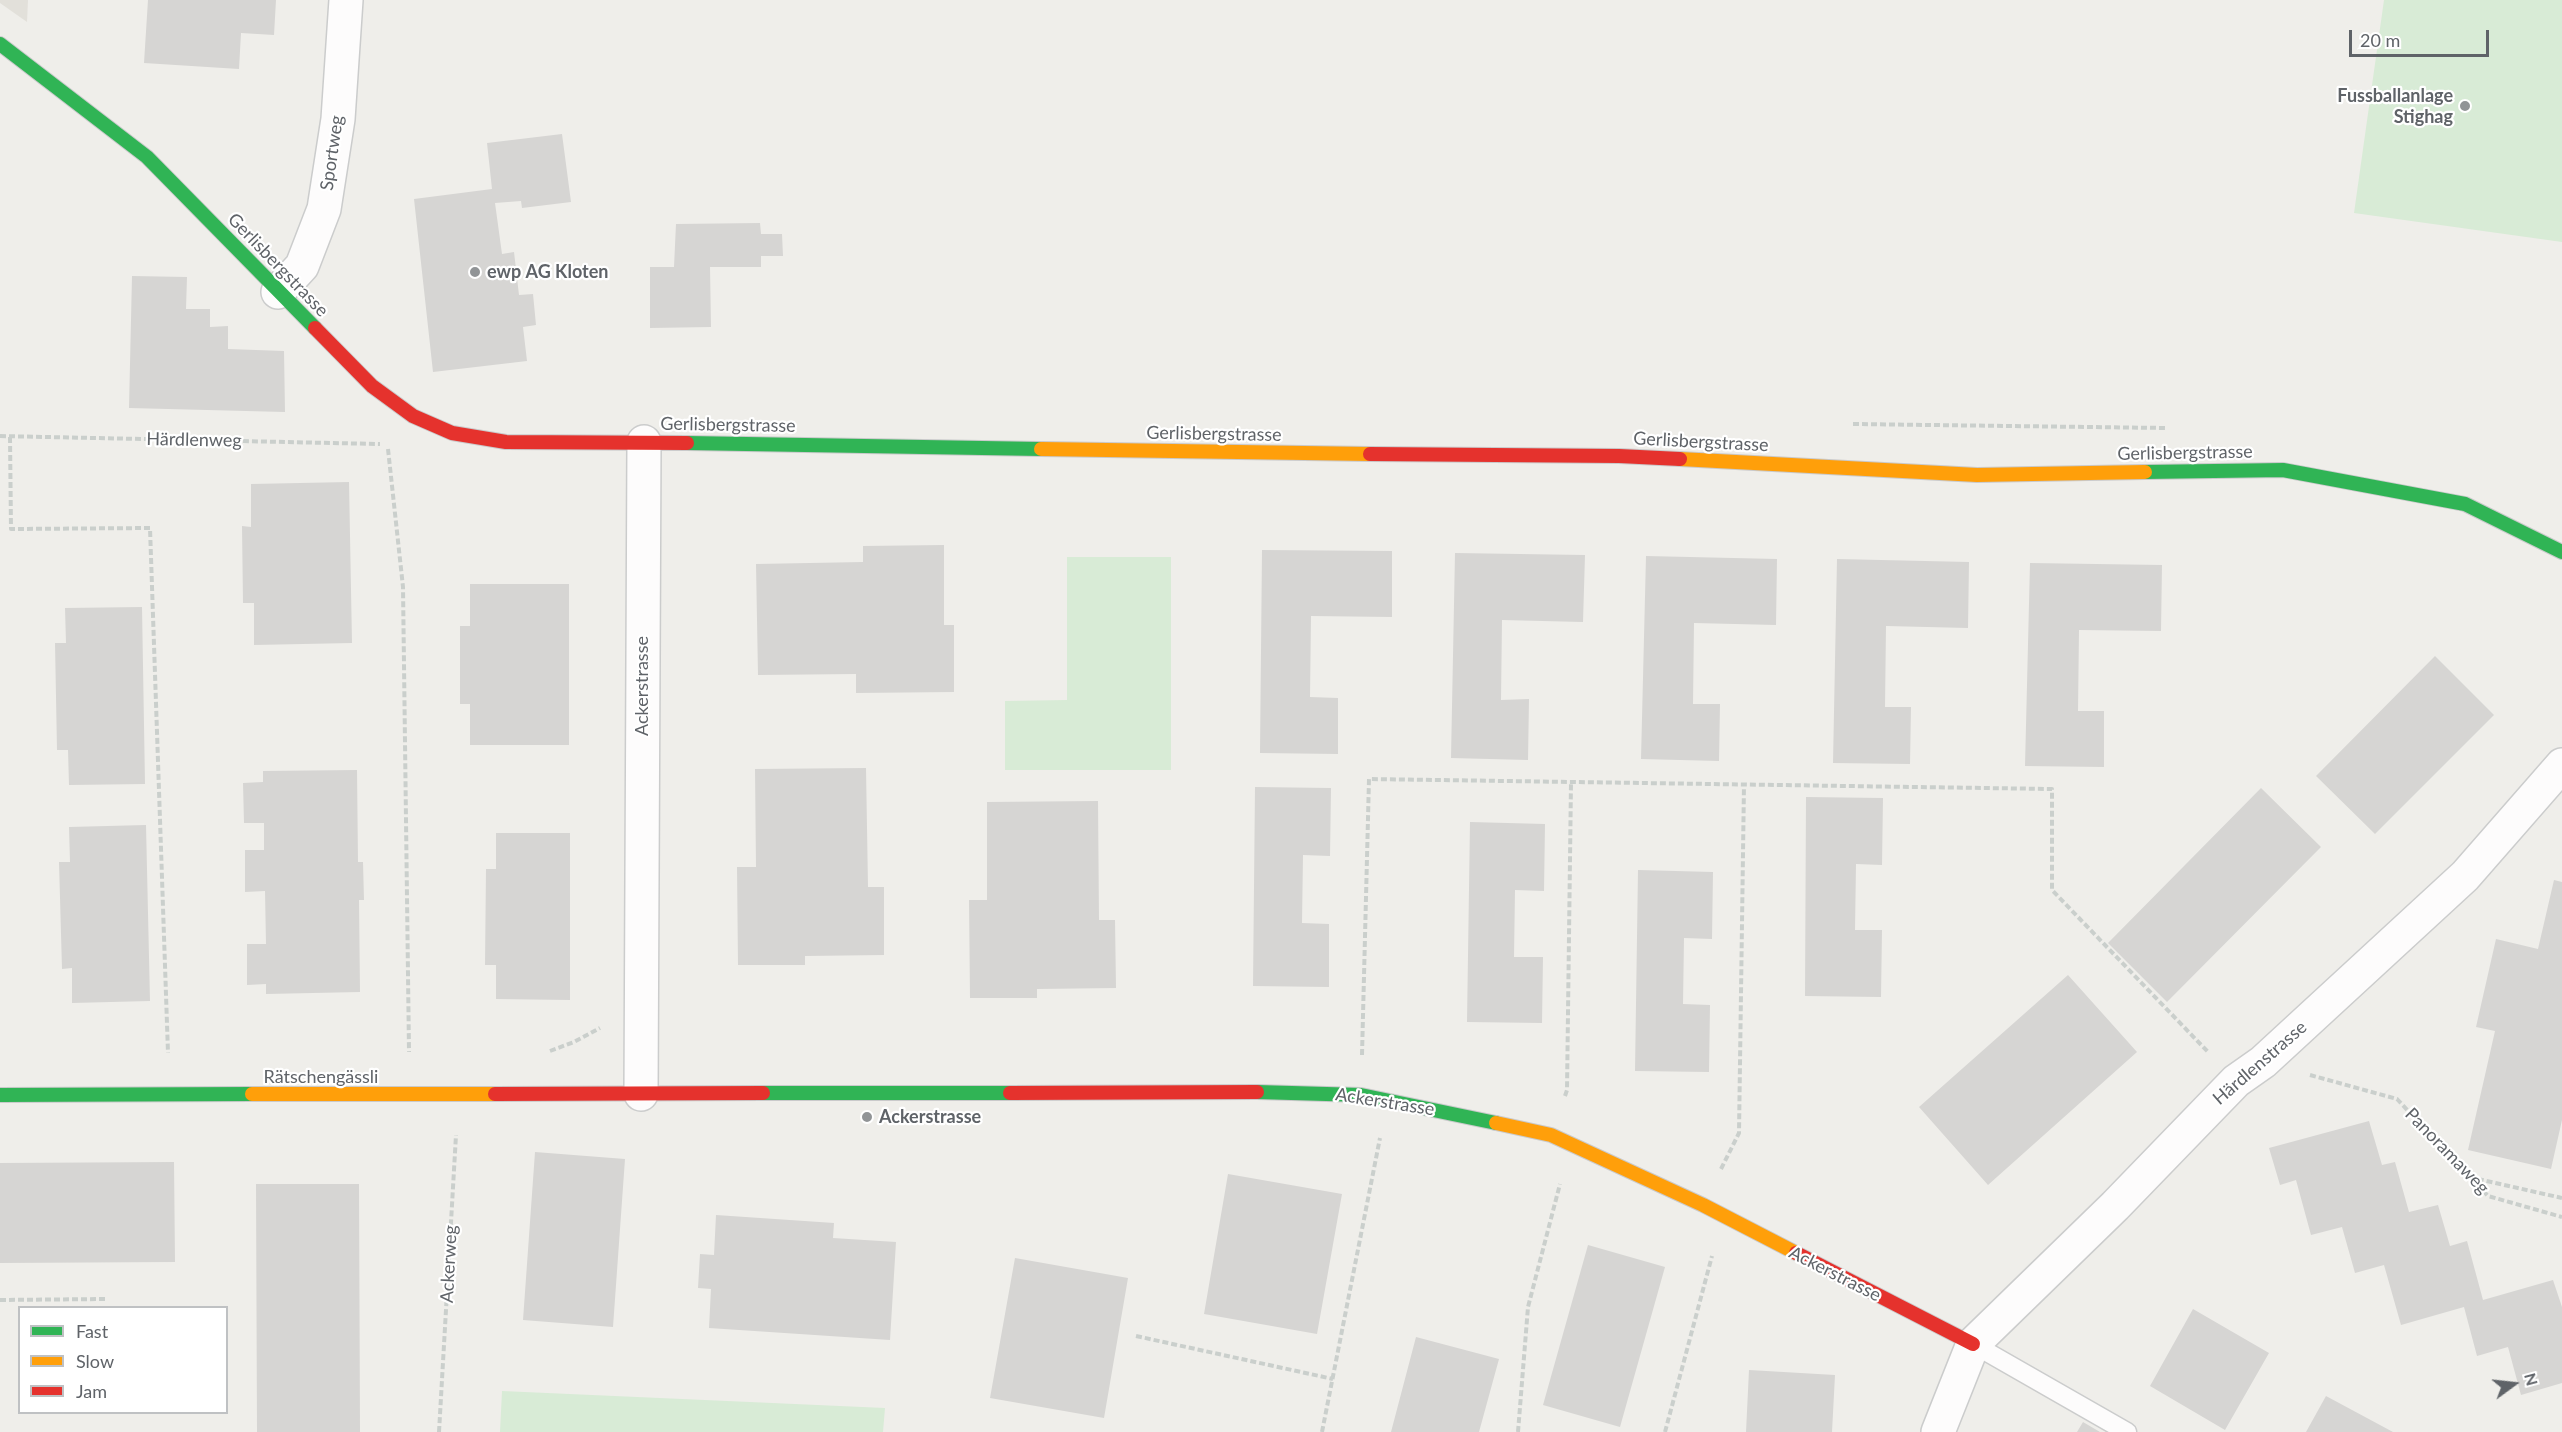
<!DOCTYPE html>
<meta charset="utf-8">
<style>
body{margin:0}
#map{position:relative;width:2562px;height:1432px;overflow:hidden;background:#efeeea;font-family:Lato,sans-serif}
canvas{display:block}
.legend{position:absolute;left:18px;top:1306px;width:210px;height:108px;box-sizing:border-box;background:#fff;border:2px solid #bfc1c3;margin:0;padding:8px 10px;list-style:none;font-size:18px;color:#5f6368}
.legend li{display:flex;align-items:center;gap:12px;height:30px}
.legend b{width:30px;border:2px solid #bfc1c3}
.north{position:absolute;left:2484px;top:1354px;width:60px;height:60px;-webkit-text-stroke:4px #fff;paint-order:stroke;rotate:75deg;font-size:16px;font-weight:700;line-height:24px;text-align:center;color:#5f6368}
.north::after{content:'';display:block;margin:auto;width:21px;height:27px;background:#5f6368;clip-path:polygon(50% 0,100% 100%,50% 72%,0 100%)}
.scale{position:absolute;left:2349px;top:30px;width:140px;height:27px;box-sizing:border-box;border:3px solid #5f6368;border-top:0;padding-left:8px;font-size:18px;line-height:21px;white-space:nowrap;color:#5f6368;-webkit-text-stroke:4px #fff;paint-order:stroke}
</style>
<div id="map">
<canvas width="2562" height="1432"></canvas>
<ul class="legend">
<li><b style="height:8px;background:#30b455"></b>Fast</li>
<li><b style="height:8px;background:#ff9f0a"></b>Slow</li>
<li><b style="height:8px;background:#e5322d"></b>Jam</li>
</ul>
<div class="north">N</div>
<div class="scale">20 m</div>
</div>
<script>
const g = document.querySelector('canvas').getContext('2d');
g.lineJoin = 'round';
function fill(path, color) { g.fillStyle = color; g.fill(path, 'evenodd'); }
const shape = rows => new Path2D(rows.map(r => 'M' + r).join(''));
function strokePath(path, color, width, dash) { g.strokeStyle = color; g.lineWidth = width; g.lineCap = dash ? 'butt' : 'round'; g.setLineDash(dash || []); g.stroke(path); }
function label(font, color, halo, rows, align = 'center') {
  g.font = font + ' Lato,sans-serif'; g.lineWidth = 4.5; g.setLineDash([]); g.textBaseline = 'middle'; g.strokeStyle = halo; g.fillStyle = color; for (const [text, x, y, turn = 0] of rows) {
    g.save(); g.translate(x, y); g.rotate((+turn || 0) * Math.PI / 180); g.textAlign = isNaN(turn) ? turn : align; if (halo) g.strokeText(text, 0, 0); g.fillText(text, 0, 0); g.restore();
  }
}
fill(shape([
 [0,0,28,0,27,22,0,3]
]), '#e2e0da');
fill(shape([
 [2384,0,2562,0,2562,242,2354,213],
 [1067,557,1171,557,1171,770,1005,770,1005,701,1067,700],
 [502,1391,885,1408,883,1432,500,1432]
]), '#d8ebd6');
fill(shape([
 [148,0,276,0,274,35,241,33,239,69,144,63],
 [562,134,571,202,522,208,521,201,495,203,502,254,514,252,519,295,533,294,536,325,523,327,527,361,433,372,414,199,492,189,487,143],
 [760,223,761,234,782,234,783,256,761,256,761,267,710,267,711,327,650,328,650,267,674,267,676,224],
 [132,276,187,277,186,309,210,309,210,327,228,326,228,349,284,351,285,412,129,408],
 [349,482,352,643,254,645,254,603,243,603,242,526,251,527,251,484],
 [944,545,944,625,954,625,954,692,856,693,856,674,758,675,756,564,863,562,863,546],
 [1262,550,1392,551,1392,617,1311,616,1310,697,1338,698,1338,754,1260,753],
 [1455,553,1585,555,1583,622,1502,620,1501,700,1529,699,1528,760,1451,758],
 [1646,556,1777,559,1776,625,1694,623,1693,704,1720,704,1719,761,1641,759],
 [1837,559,1969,562,1968,628,1886,626,1885,707,1911,707,1910,764,1833,763],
 [2030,563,2162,565,2161,631,2079,630,2078,711,2104,711,2104,767,2025,766],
 [470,584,569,584,569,745,470,745,470,704,460,704,460,626,470,626],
 [142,607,145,784,69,785,68,750,57,750,55,643,66,643,65,608],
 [2435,656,2494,715,2375,834,2316,776],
 [866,768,868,887,884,887,884,955,805,956,805,965,738,965,737,867,756,867,755,769],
 [357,770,358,862,363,862,364,900,359,900,360,992,266,994,266,984,247,985,247,944,266,944,265,891,245,892,245,850,264,850,264,823,244,823,243,783,263,782,263,771],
 [1255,787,1331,788,1330,856,1303,855,1302,923,1329,924,1329,987,1253,986],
 [2261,788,2321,847,2167,1002,2108,943],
 [1806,797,1883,798,1882,865,1856,864,1855,930,1882,930,1881,997,1805,996],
 [1098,801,1099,920,1115,920,1116,988,1037,989,1037,998,970,998,969,900,987,900,987,802],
 [1470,822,1545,824,1544,891,1515,890,1514,957,1543,957,1542,1023,1467,1022],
 [146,825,150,1001,72,1003,72,968,62,969,59,862,70,862,69,827],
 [496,833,570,833,570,1000,496,999,496,965,485,965,486,869,496,869],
 [1638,870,1713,872,1712,939,1684,938,1683,1004,1710,1005,1709,1072,1635,1071],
 [2554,880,2562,882,2562,1120,2551,1169,2468,1150,2495,1031,2476,1027,2496,939,2538,949],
 [2068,975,2137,1052,1988,1185,1919,1107],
 [2369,1121,2382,1165,2395,1162,2409,1212,2438,1205,2450,1246,2467,1241,2483,1300,2553,1280,2562,1307,2562,1383,2521,1395,2508,1347,2477,1356,2464,1307,2401,1325,2384,1265,2355,1273,2342,1227,2311,1235,2296,1180,2280,1185,2269,1148],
 [535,1152,625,1159,613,1327,523,1320],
 [174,1162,175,1262,0,1263,0,1163],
 [1228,1174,1342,1194,1317,1334,1204,1314],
 [256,1184,359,1184,360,1432,257,1432],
 [716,1215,834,1223,833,1238,896,1242,890,1340,709,1328,711,1289,698,1288,700,1254,714,1255],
 [1588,1245,1665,1267,1620,1427,1543,1405],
 [1015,1258,1128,1278,1104,1418,990,1398],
 [2193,1309,2269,1353,2225,1430,2150,1386],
 [1416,1337,1499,1359,1479,1432,1391,1432],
 [1749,1370,1835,1375,1832,1432,1746,1432],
 [2326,1396,2393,1432,2306,1432],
 [2083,1422,2100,1432,2077,1432]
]), '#d6d5d3');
const lane = shape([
 [1973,1344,2127,1432]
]);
const street = shape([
 [278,292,302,266,324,209,338,119,346,0],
 [641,1094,644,442],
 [1938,1432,1973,1344,2115,1206,2236,1081,2263,1062,2465,876,2562,765]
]);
const fast = shape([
 [0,44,147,157,315,328],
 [687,443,1041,449],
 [2145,472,2283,470,2465,504,2562,552],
 [1257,1092,1361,1095,1496,1123],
 [763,1093,1010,1093],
 [0,1095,252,1094]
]);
const slow = shape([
 [1041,449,1370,454],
 [1680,459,1977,475,2145,472],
 [252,1094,495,1094],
 [1496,1123,1551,1135,1703,1205,1796,1253]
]);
const jam = shape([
 [315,328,372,386,413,416,452,433,506,442,687,443],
 [1370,454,1619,456,1680,459],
 [1010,1093,1257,1092],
 [495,1094,763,1093],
 [1796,1253,1973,1344]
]);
strokePath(lane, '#cbcccc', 21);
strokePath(street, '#cbcccc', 36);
strokePath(fast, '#cacacb', 16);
strokePath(slow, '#cacacb', 16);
strokePath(jam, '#cacacb', 16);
strokePath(shape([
 [1853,424,2167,428],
 [0,436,380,444],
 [10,437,11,529,150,528,168,1053],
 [388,449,403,587,409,1052],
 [550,1051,574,1042,600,1028],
 [1362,1055,1369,779,2052,789,2052,890,2208,1052],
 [2310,1075,2397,1099,2488,1196,2562,1217],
 [1565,1096,1567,1090,1571,782],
 [1721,1169,1739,1133,1744,784],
 [2469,1177,2562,1198],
 [0,1300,107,1299],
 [1136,1336,1333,1379],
 [439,1432,456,1135],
 [1322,1432,1380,1138],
 [1518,1432,1528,1307,1560,1184],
 [1665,1432,1712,1256]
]), '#cacfcc', 4, [6, 3]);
strokePath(lane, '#fdfcfc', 18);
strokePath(street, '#fdfcfc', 33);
strokePath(fast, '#30b455', 14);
strokePath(slow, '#ff9f0a', 14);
strokePath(jam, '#e5322d', 14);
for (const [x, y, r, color] of [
 [2465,106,6,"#919496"],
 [475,272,6,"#919496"],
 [867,1117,6,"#919496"]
]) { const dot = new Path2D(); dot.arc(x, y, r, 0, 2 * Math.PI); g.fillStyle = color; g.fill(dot); strokePath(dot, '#fff', 2); }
label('bold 18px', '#5f6368', '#fff', [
 ["Fussballanlage",2453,96,"right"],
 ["Stighag",2453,117,"right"],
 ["ewp AG Kloten",487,272],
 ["Ackerstrasse",879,1117]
], 'left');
label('18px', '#5f6368', '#fff', [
 ["Sportweg",332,153,-82],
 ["Gerlisbergstrasse",278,265,46],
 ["Gerlisbergstrasse",728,425,1],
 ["Gerlisbergstrasse",1214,434,1],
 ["Härdlenweg",194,440,1],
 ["Gerlisbergstrasse",1701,442,3],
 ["Gerlisbergstrasse",2185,453,-1],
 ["Ackerstrasse",642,686,-90],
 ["Härdlenstrasse",2260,1063,-41],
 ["Rätschengässli",321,1077],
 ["Ackerstrasse",1385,1102,9],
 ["Panoramaweg",2447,1151,46],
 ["Ackerweg",449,1264,-87],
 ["Ackerstrasse",1835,1274,27]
]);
</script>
